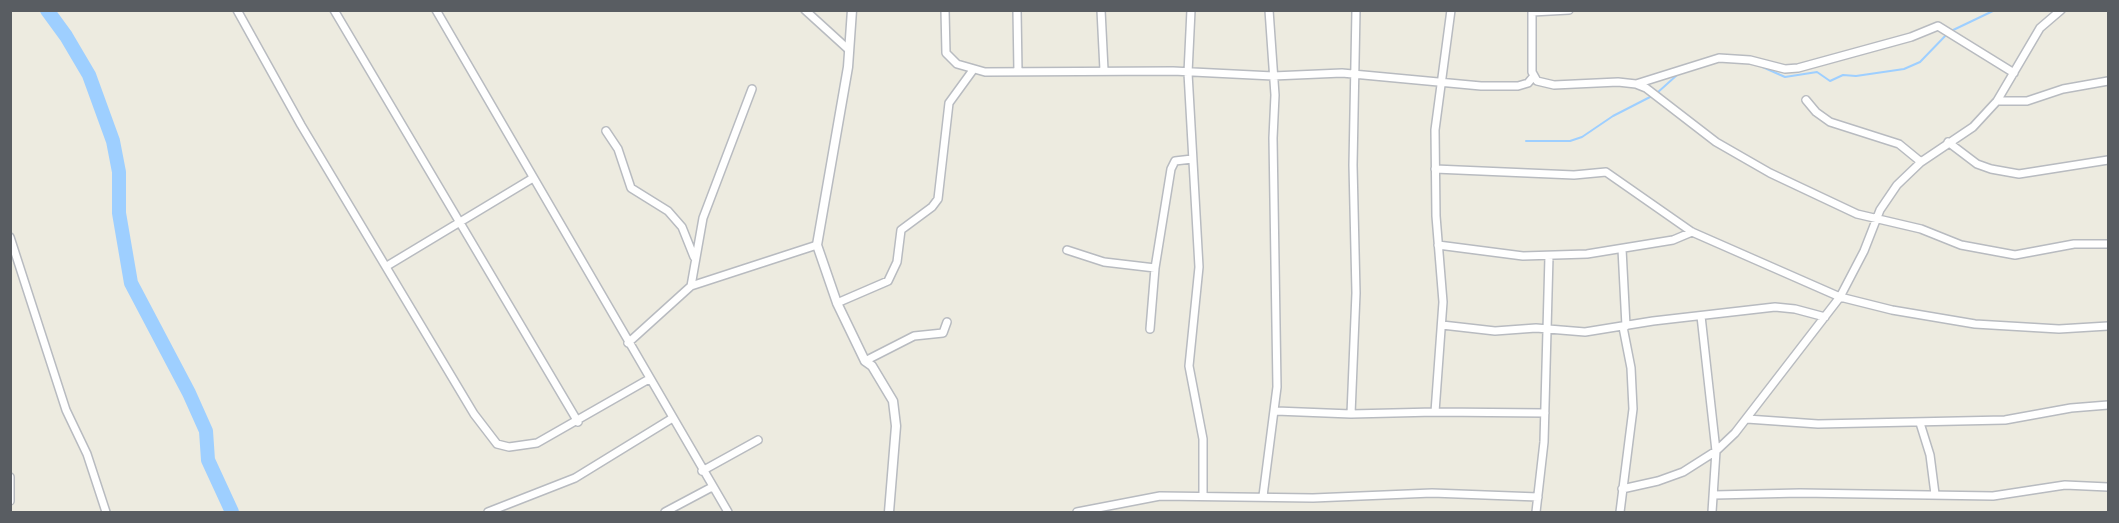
<!DOCTYPE html>
<style>
body{margin:0}
#map{position:relative;width:2119px;height:523px;overflow:hidden;background:#edebe0;font-family:"DM Sans",sans-serif}
canvas{display:block}
.frame{position:absolute;inset:0;border:12px solid #595d62;pointer-events:none}
</style>
<div id="map">
<canvas width="2119" height="523"></canvas>
<div class="frame"></div>
</div>
<script>
const g = document.querySelector('canvas').getContext('2d');
g.lineJoin = 'round';
const shape = rows => new Path2D(rows.map(r => 'M' + r).join(''));
function strokePath(path, color, width, dash) { g.strokeStyle = color; g.lineWidth = width; g.lineCap = dash ? 'butt' : 'round'; g.setLineDash(dash || []); g.stroke(path); }
strokePath(shape([
 [1758,65,1785,77,1817,72,1830,81,1843,75,1856,76,1904,69,1920,62,1949,32,1995,10],
 [1657,93,1677,75],
 [1526,141,1570,141,1582,137,1613,116,1652,96]
]), '#9ecfff', 2);
strokePath(shape([
 [47,10,66,36,89,75,113,141,119,172,119,213,131,283,189,393,206,431,208,460,232,512]
]), '#9ecfff', 14);
const minor = shape([
 [237,10,301,125,474,414,497,444,509,447,537,443,649,379],
 [334,10,578,422],
 [436,10,728,512],
 [805,10,849,50],
 [945,10,946,53,957,64,985,72,1173,71,1273,76,1342,73,1481,86,1518,86,1528,83,1533,77],
 [1017,10,1018,72],
 [1101,10,1104,70],
 [1191,10,1188,73,1199,267,1189,366,1203,439,1203,496],
 [1532,10,1532,72,1537,81,1554,85,1618,82,1636,84,1646,88,1716,142,1770,173,1857,214,1921,229,1961,245,2015,255,2074,244,2108,244],
 [1532,12,1569,10],
 [1636,84,1719,58,1750,60,1785,69,1798,68,1911,37,1938,26,2014,73],
 [1806,100,1816,112,1830,122,1899,144,1921,162],
 [1997,101,2027,101,2063,89,2108,81],
 [606,131,618,149,631,188,668,211,682,227,694,257],
 [1948,142,1977,164,1991,169,2019,174,2108,160],
 [1435,169,1574,175,1606,172,1692,232,1840,297,1892,310,1975,324,2059,329,2108,326],
 [10,237,66,410,87,454,106,512],
 [1438,245,1523,256,1587,254,1673,240,1692,232],
 [1622,249,1626,326],
 [1067,250,1104,262,1155,268],
 [387,266,533,178],
 [691,286,703,218,752,89],
 [837,303,888,281,897,262,901,230,932,207,938,199,949,103,973,70],
 [1701,316,1716,451,1712,512],
 [1442,325,1495,331,1536,328,1585,332,1653,321,1775,307,1795,309,1825,317],
 [1150,329,1155,268,1171,169,1175,161,1192,159],
 [628,343,691,286,817,245],
 [865,361,914,336,943,333,947,322],
 [1276,411,1351,414,1435,412,1545,413],
 [1435,412,1443,302,1436,216,1435,130,1451,10],
 [1351,414,1356,293,1353,165,1356,10],
 [1747,419,1818,424,2005,420,2071,408,2108,405],
 [1920,423,1930,455,1935,494],
 [702,471,758,440],
 [10,477,10,501],
 [1622,489,1658,481,1683,472,1716,451,1735,433,1840,297,1864,251,1880,210,1897,185,1921,162,1973,127,1997,101,2040,28,2061,10],
 [1714,495,1800,493,1993,496,2065,485,2108,487],
 [1263,496,1277,387,1273,138,1275,95,1269,10],
 [488,512,575,478,671,419],
 [665,512,712,487],
 [1077,512,1160,496,1313,498,1432,493,1538,497],
 [1536,512,1544,442,1549,256],
 [1620,512,1633,409,1631,368,1623,327]
]);
const tertiary = shape([
 [852,10,848,67,817,245,837,303,865,361,872,366,893,401,896,426,889,512]
]);
strokePath(minor, '#b8bbc0', 10);
strokePath(tertiary, '#b8bbc0', 11);
strokePath(minor, '#fff', 7);
strokePath(tertiary, '#fff', 8);
</script>
